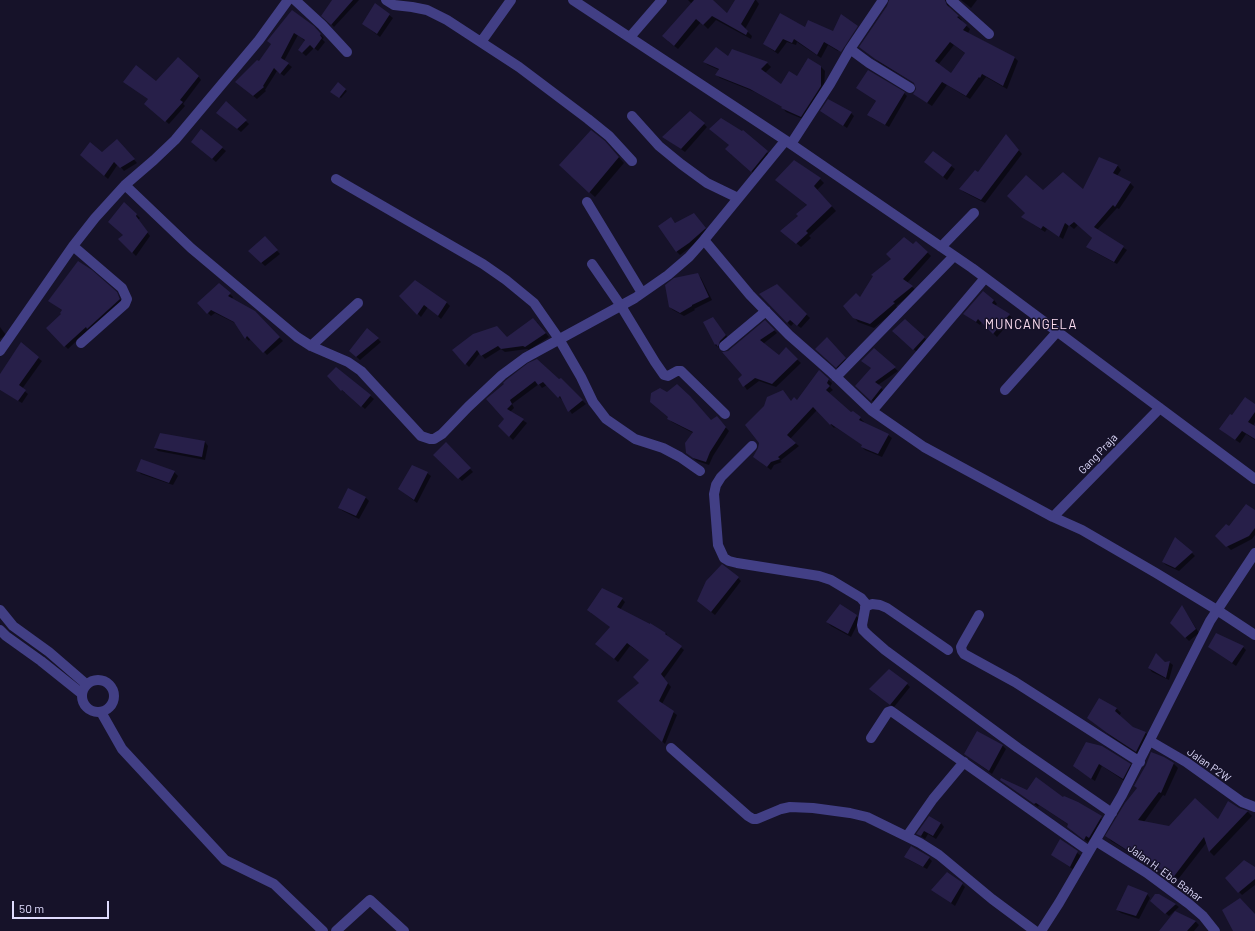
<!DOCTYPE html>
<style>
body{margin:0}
#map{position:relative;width:1255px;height:931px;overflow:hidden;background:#161229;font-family:Barlow,sans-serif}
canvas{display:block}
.scale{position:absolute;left:12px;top:901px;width:97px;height:18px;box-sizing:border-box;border:2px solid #dfdbfd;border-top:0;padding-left:5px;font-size:12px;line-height:14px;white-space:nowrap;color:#dfdbfd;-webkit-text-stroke:3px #161229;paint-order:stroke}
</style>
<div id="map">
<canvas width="1255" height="931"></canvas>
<div class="scale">50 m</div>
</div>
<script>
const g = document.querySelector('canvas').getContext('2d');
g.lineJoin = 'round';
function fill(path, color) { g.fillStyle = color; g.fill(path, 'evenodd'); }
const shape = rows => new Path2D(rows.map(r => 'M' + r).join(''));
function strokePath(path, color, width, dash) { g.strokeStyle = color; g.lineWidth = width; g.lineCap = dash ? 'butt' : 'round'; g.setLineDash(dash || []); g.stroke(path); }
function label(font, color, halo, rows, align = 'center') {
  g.font = font + ' Barlow,sans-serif'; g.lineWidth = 3; g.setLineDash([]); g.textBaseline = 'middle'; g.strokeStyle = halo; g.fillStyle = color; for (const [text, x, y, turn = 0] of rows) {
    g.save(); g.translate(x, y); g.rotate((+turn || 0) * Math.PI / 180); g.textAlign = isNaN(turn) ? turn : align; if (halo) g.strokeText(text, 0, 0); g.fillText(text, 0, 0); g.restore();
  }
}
fill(shape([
 [333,0,359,0,334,27,323,15],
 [688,0,711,0,728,14,736,0,756,0,759,4,745,29,752,36,751,39,716,20,708,29,701,22,678,49,668,41,692,4],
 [893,0,950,0,948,3,950,9,962,20,961,21,970,29,968,33,1014,57,1018,61,1007,89,986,77,970,99,947,85,932,106,918,97,914,94,918,89,916,84,880,63,864,50],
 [954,45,966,54,951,74,938,65],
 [961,0,977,0,971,8],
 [375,4,393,18,380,37,367,27],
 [293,12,313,27,324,38,322,39,325,42,318,51,314,48,306,56,299,50,305,41,298,35,284,61,292,67,284,76,277,71,265,90,266,91,257,99,236,82,259,62],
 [855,26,838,51,828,45,821,58,797,42,796,45,787,42,778,54,764,44,806,28,833,32],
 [733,50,767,63,771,67,765,73,781,85,821,67,825,71,824,91,805,120,786,112,782,107,755,92,720,78,717,75,719,70,708,65,704,62,728,58],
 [198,76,201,80,183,104,185,106,169,124,149,107,149,100,156,83],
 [338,84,347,91,341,98,332,93],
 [857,88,904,93,907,96,889,127,872,118,868,115,877,102],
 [226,103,249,124,241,132,221,116],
 [821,111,851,113,854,116,847,128],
 [704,124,707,127,685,152,664,137],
 [201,131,226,151,216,162,196,145],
 [743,131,772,157,757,176,731,154],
 [1009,139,1022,154,985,203,964,192,960,189,978,174],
 [117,140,137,163,124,171,118,164,108,179,85,158,102,153],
 [610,147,624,163,595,197,565,170],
 [1100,158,1118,166,1121,170,1117,176,1130,183,1134,187,1119,209,1117,208,1097,230,1127,250,1117,264,1091,250,1088,247,1093,239,1078,225,1074,229,1069,225,1063,239,1047,229,1045,232,1022,217,1043,192,1083,191],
 [925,162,951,166,955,169,947,180],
 [820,179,824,183,817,190,836,211,809,236,811,238,801,247,786,235,799,216,808,206,776,180],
 [124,203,140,218,138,220,150,236,136,256,119,239,124,235],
 [671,218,676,224,697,218,708,232,692,246,680,255,676,251],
 [265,238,280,254,265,266,249,251],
 [927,252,931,256,907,283,916,290,896,306,898,308,874,328,858,322,854,317,860,298],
 [697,274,701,278,712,300,694,309,695,310,684,316,673,310,670,307],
 [219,284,233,297,232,299,254,312,283,341,267,355,251,338,249,341,246,338,237,324,215,313,211,316,208,313],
 [777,286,810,318,801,328,794,323,791,326,760,295],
 [116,293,119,296,122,303,89,329,68,349,47,328,62,314,63,311,49,301],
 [400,296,446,302,450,306,441,319,428,307,421,317],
 [994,300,997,304,995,306,1013,318,997,337,982,322,980,325,964,314],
 [765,321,777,333,763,344,779,357,786,349,801,363,776,387,759,381,747,390,740,379,743,375,729,352],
 [537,322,549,337,529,350,527,349,505,352,501,349,485,359,480,353,469,367,453,351,507,338],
 [716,322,729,339,719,348,715,345],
 [0,327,6,335,0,339],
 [896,335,924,337,927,341,917,352],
 [378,339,381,342,360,360,350,351],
 [830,342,848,362,840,370,819,352],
 [874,350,898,371,878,385,884,391,875,403,857,386,872,369],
 [38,358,42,361,22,389,28,394,22,403,0,390,0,375],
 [336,368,374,399,365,409,346,392,345,393,328,376],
 [820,372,832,383,830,387,833,390,829,393,850,413,860,418,864,422,863,422,888,435,892,438,882,457,865,450,862,447,863,445,835,427,834,428,817,410,790,439,799,446,780,461,782,462,774,465,771,470,754,457,791,402,797,401],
 [561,379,586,404,572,414,563,400,562,400,547,385,542,388,539,384,512,404,514,408,510,412,527,423,513,440,499,426,505,419,507,381,559,380],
 [667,393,711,421,716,417,729,431,713,456,709,465,697,461,687,453,693,433,672,422,669,419],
 [1255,405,1255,422,1253,426,1255,427,1255,440,1246,434,1240,443,1225,433,1232,417],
 [161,434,205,442,208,446,205,460,158,451,155,448],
 [446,443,473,472,462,481,434,455],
 [141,460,174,472,178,476,173,485,141,474,137,470],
 [427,473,431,476,417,503,399,489],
 [365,497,369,501,359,519,343,511,339,508],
 [1255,512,1255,535,1252,539,1231,550,1217,536],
 [1192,553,1195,556,1179,571,1166,565,1163,562],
 [738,578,741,581,715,615,701,604],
 [622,599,625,602,620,610,666,633,668,637,684,650,664,678,671,687,662,704,677,715,665,744,619,701,641,683,650,660,630,646,618,662,600,647,611,627,591,613],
 [840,605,860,619,851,637,831,626,827,622],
 [1182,606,1199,633,1189,641,1171,623],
 [1209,647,1243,647,1246,650,1236,666],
 [1169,662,1173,665,1169,680,1152,672,1149,668],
 [907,684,910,687,894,707,874,693],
 [1099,699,1117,709,1121,713,1119,716,1132,728,1146,733,1150,738,1141,756,1113,738,1093,722],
 [977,733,1003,746,1006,749,992,774,965,754],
 [1087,743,1130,764,1133,768,1126,782,1102,766,1095,781,1077,769],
 [1164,758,1174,764,1178,768,1165,796,1163,795,1144,822,1169,827,1218,820,1239,809,1248,812,1252,816,1214,856,1210,852,1207,842,1176,882,1148,858,1145,862,1137,852,1135,855,1111,841,1107,836],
 [1001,780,1027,791,1063,799,1077,803,1105,821,1093,840,1090,839,1088,842,1072,831,1068,827,1069,825,1039,805,1038,807],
 [941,823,944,827,936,839,928,834,925,839,918,834],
 [1061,840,1081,856,1074,870,1052,855],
 [906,857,929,858,932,861,927,869,909,860],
 [1255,869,1255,885,1242,895,1226,878],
 [962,884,965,887,955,906,933,890],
 [1147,894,1150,898,1139,919,1121,913,1117,910],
 [1155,904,1175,904,1179,907,1169,916],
 [1176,912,1196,922,1199,925,1194,931,1168,931]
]), '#0007');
fill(shape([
 [332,0,353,0,331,25,321,16],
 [694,0,713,0,727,13,735,0,755,0,741,24,748,31,746,35,712,16,703,25,696,19,674,46,662,36],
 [889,0,945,0,947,5,959,16,957,17,967,25,963,30,1015,57,1003,86,982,74,980,78,979,77,966,96,942,82,927,103,913,94,916,89,914,83,875,59,859,47,887,6],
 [950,42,965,53,951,73,935,61],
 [375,3,390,14,377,34,362,24],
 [292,10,314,26,321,34,320,35,322,38,314,49,310,45,302,53,298,50,305,40,294,33,281,58,289,63,280,74,274,68,263,86,264,87,253,96,235,82,257,60,259,61,271,44,267,41],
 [780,13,805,27,808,20,833,31,841,14,858,26,841,52,824,42,817,55,794,39,792,43,783,39,775,51,763,44],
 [716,47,728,56,732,49,768,62,761,69,781,84,789,71,797,76,808,58,821,66,821,86,801,117,781,108,782,107,750,89,715,75,719,69,703,62],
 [178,57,199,76,180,100,183,102,165,122,144,104,148,99,123,82,136,65,156,81],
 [868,70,905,92,885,125,867,115,876,101,856,88],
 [338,82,346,89,339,98,330,92],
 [828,99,852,112,843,126,820,111],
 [226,101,247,120,237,129,216,113],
 [690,111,705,123,681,149,662,137],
 [721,118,742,131,743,130,768,151,751,172,725,149,729,145,709,129],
 [201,129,223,147,212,159,191,142],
 [591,130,605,141,619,157,589,193,559,165],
 [1006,134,1019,150,981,200,959,189,975,170,978,172],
 [117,139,135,159,120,168,114,162,104,176,80,155,90,142,102,152],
 [933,151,952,165,943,177,924,162],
 [1099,157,1118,165,1113,173,1131,182,1115,207,1113,205,1094,227,1124,246,1114,262,1086,247,1092,238,1074,222,1069,226,1065,223,1059,237,1043,226,1041,229,1021,217,1025,213,1007,196,1026,175,1043,190,1063,172,1083,189],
 [794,160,821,178,814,186,832,206,806,231,808,233,796,244,780,231,798,216,796,214,807,205,775,180],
 [124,202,137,214,136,216,148,232,132,253,118,239,123,235,108,222],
 [694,213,706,228,689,243,676,252,658,226,671,217,675,223],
 [265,236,278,250,261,263,248,251],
 [904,237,913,244,916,241,928,252,903,279,913,286,893,302,895,303,870,324,853,318,843,306,856,293,860,297,873,276,871,275,891,259,886,254],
 [78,261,92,270,117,292,120,299,87,329,86,327,64,347,46,328,61,314,60,313,62,310,48,301],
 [698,273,709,297,692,305,692,306,680,313,669,307,665,285,674,278],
 [415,280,447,302,438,316,424,305,417,315,399,296],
 [219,283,231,293,228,296,255,311,280,337,263,353,247,336,245,339,234,322,211,310,207,314,197,303],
 [777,284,807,314,797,326,790,320,787,323,759,294],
 [983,291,994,300,992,303,1010,314,993,334,978,319,976,322,963,314],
 [713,317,726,335,720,341,718,347,716,344,715,345,703,322],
 [533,318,546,333,525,347,523,346,501,349,498,346,481,356,477,350,465,365,452,350,473,334,497,326,507,337],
 [905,319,925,337,913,350,892,331],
 [765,320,775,330,760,340,779,355,786,347,798,359,772,384,755,378,743,387,738,379,742,375,722,352,728,351],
 [367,328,379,338,356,357,349,351],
 [827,337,846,358,836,368,815,349],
 [21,342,39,357,19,385,26,390,18,401,0,390,0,374],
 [874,348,896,367,875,382,882,387,871,401,855,386,871,368,861,361],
 [537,359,559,379,561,378,583,400,568,412,560,396,558,398,543,382,538,385,535,381,510,400,512,404,507,409,524,419,509,437,498,426,504,419,486,399,504,384,503,383,506,380,528,363],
 [336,367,371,395,361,407,342,390,341,391,327,376],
 [819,370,829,379,827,383,830,386,826,390,851,412,853,411,861,417,859,420,889,434,878,454,861,447,862,445,831,424,830,425,813,407,787,435,796,443,778,457,780,459,771,462,767,467,753,457,758,448,759,443,745,425,764,406,767,397,783,390,791,401,794,397,797,400],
 [677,384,690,396,711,420,717,416,726,427,710,452,706,462,693,458,686,453,685,443,693,432,667,419,668,417,650,402,651,393,660,388,667,392],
 [1245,397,1255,404,1255,412,1248,422,1255,426,1255,439,1242,431,1235,440,1219,429,1230,414,1232,415],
 [160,433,205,441,202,457,154,448],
 [446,442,471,468,458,479,433,455],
 [141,459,175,471,169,483,136,471],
 [412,465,428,472,414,500,398,489],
 [348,488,366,497,356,516,338,508],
 [1246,504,1255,510,1255,528,1249,536,1226,547,1215,536,1226,524,1229,526],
 [1175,537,1193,552,1175,568,1162,562],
 [722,564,739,577,711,612,697,601,706,581],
 [602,588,623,598,617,607,650,624,650,623,666,633,665,634,682,646,661,674,668,683,659,701,674,711,662,742,617,701,639,683,633,677,649,660,627,643,614,659,595,644,610,627,587,610],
 [840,604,857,615,848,634,826,622],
 [1182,605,1196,629,1185,638,1170,623],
 [1216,633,1244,646,1232,663,1208,647],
 [1156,653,1165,662,1170,661,1166,678,1148,668],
 [889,669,908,683,890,705,869,689],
 [1099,698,1117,708,1115,711,1133,727,1146,732,1136,752,1107,733,1087,718],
 [977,731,1003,745,989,771,964,754],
 [1086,742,1102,746,1131,764,1123,779,1099,764,1091,779,1073,766],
 [1151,752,1164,757,1174,763,1161,793,1159,792,1138,820,1169,826,1195,798,1218,819,1228,801,1239,808,1248,811,1209,852,1204,837,1172,879,1144,855,1140,858,1132,849,1130,852,1105,836,1125,803,1137,788,1134,786,1146,765],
 [1036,777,1063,797,1064,796,1078,802,1102,816,1089,838,1086,836,1084,840,1067,827,1068,824,1036,803,1034,804,1000,780,1001,778,1027,790],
 [929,816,941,823,933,836,924,831,921,836,916,834],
 [1060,839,1078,851,1070,867,1051,855],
 [911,846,930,857,923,867,904,857],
 [1244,860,1255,867,1255,879,1238,893,1225,878],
 [947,872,963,883,951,903,931,890],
 [1128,885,1148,893,1136,916,1116,910],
 [1155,894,1159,894,1176,904,1165,914,1150,901],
 [1240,898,1255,914,1255,931,1233,931,1222,910],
 [1175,911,1196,921,1187,931,1159,931]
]), '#271f49');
strokePath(shape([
 [295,0,322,25,347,52],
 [386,0,394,5,412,7,427,10,447,20,519,67,588,119,609,136,632,161],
 [573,0,791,144,972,268,1255,479],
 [951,0,989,34],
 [630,37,662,0],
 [481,42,511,0],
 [850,49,869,63,910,88],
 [632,116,659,146,681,164,707,183,738,198],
 [791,144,830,84,850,49,883,0],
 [336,179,483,264,506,280,534,303,559,339,581,377,593,402,606,419,635,439,663,448,680,457,700,471],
 [125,185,191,248,297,337,311,346,348,362,361,371,421,436,430,439,434,439,442,434,468,407,502,375,525,358,635,298,668,275,689,257,704,240,785,141],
 [587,202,642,293],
 [704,240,750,295,789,335,830,371,872,411,924,447,1053,517,1082,530,1156,573,1217,610,1255,635],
 [73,246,122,288,127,299,125,304,81,343],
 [941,247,974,213],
 [592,264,621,306,655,362,664,375,668,376,677,371,681,371,725,414],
 [311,346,358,303],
 [724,346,766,311],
 [0,351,73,246,95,218,125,185,154,160,175,140,259,40,288,0],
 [836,377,954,256],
 [1005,390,1057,332],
 [872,411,985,278],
 [752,446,721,477,716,485,714,494,718,545,724,558,729,561,737,563,819,576,831,580,861,598,866,604,862,625,863,630,868,635,885,650,1018,748,1112,813],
 [1053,517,1160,408],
 [865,607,872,604,880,605,887,608,948,650],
 [0,610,13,626,49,652,86,684],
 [979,615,963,643,961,647,962,651,964,654,1015,682,1140,762],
 [0,630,6,636,41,661,81,693],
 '82 696a16 16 0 1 1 32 0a16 16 0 1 1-32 0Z',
 [101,712,122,749,225,860,274,884,323,931],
 [871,738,888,712,891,711,1089,851],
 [1150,741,1186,762,1242,802,1255,807],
 [671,748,748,816,753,819,757,819,781,809,790,807,813,808,850,813,867,817,920,843,939,855,992,899,1035,931],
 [907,836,933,799,964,762],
 [1096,841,1147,873,1189,904,1203,916,1215,931],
 [336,931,370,900,404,931],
 [1041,931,1059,903,1122,795,1210,621,1255,553]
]), '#423f85', 10);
label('11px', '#dfdbfd', '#161229', [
 ["Gang Praja",1098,454,-46],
 ["Jalan P2W",1209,765,35],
 ["Jalan H. Ebo Bahar",1165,873,36]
]);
g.letterSpacing = '1px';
label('13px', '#fdddf1', '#161229', [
 ["MUNCANGELA",1031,325]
]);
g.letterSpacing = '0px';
</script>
